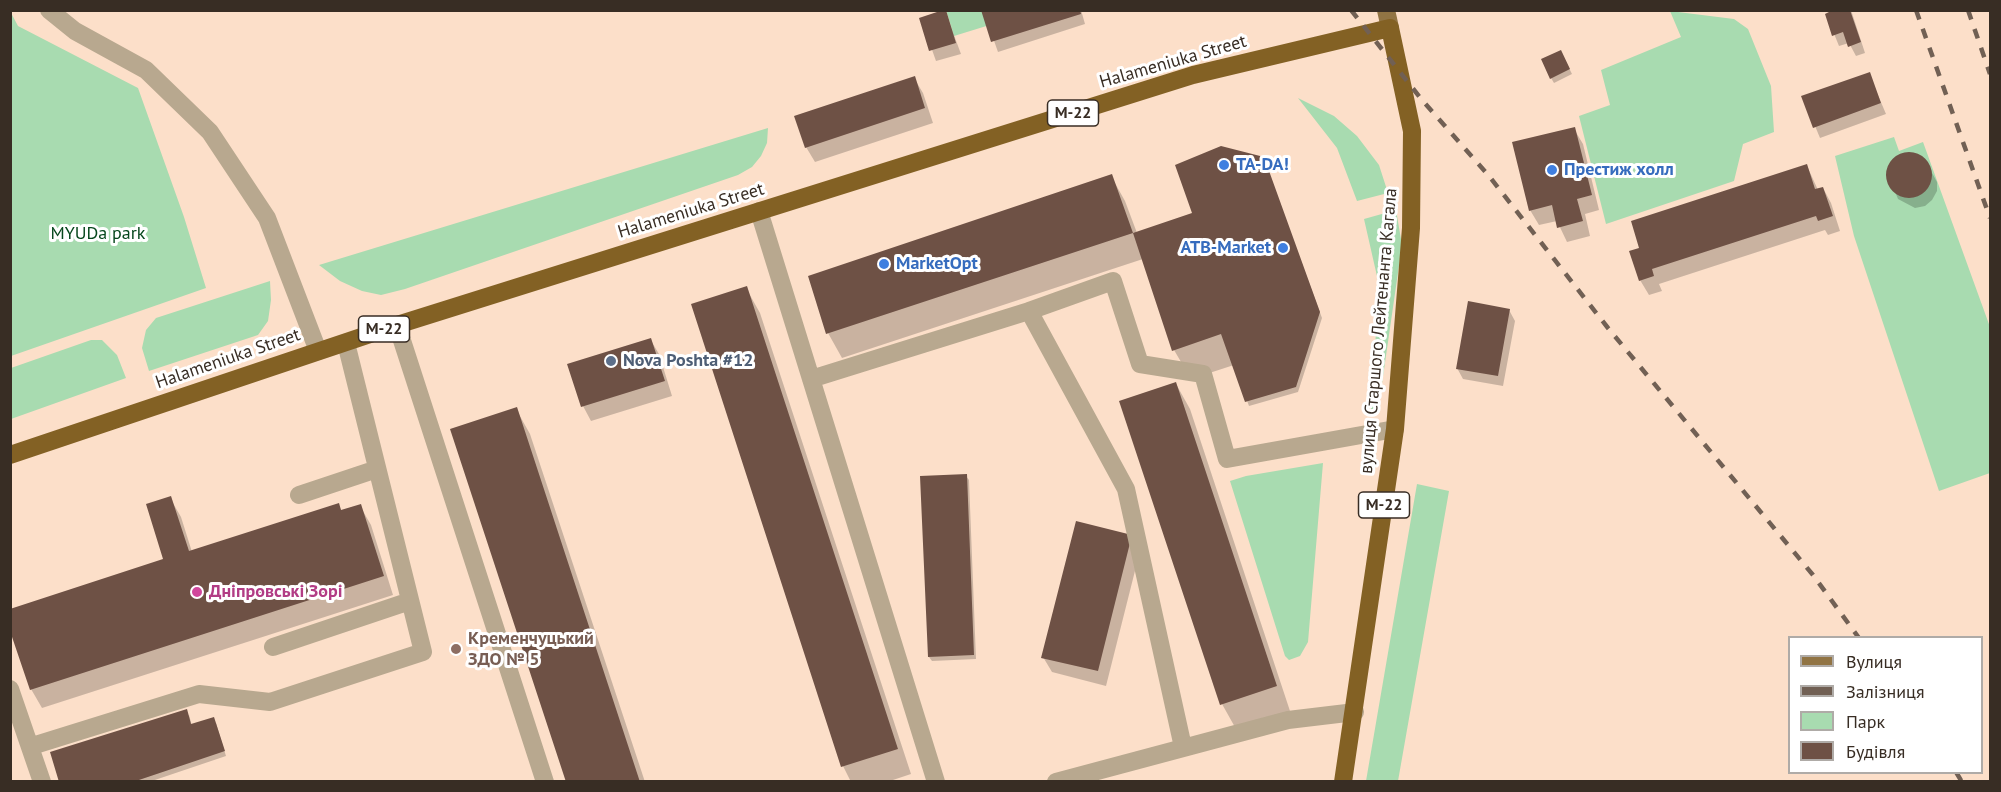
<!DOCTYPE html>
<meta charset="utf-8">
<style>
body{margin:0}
#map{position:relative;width:2001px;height:792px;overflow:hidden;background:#fcdfc9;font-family:"PT Sans",sans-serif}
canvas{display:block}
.frame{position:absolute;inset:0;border:12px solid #382d24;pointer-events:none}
.legend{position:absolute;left:1788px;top:636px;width:195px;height:138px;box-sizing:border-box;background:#fff;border:2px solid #afaba7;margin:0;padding:8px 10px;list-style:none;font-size:18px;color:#382d24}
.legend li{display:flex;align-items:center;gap:12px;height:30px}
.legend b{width:30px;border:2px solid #afaba7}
</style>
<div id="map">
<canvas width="2001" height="792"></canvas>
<div class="frame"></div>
<ul class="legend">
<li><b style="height:8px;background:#917444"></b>Вулиця</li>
<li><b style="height:8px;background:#716054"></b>Залізниця</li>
<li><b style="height:16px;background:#a8dbb0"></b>Парк</li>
<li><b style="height:16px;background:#6e5145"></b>Будівля</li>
</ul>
</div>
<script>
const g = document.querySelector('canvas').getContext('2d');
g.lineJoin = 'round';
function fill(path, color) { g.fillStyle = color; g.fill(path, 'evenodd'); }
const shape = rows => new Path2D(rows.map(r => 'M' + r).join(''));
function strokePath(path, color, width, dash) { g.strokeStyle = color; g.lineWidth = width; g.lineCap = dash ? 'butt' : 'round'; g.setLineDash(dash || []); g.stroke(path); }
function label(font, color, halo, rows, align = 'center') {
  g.font = font + ' "PT Sans",sans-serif'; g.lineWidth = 6; g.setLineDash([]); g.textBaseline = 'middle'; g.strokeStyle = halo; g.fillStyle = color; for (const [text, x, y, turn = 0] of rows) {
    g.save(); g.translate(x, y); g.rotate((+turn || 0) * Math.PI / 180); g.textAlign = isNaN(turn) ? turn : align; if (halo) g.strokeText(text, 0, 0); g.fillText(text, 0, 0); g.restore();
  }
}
fill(shape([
 [946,10,1035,11,954,36],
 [10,11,18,26,138,88,184,217,206,288,11,356],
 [1670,11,1734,19,1748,29,1771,86,1774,132,1743,144,1734,181,1606,224,1579,116,1610,105,1601,70,1681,37],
 [1298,98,1334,116,1357,136,1379,165,1388,193,1357,201,1337,148],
 [768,128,767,143,761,156,752,167,738,175,405,289,381,295,362,291,340,281,319,265],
 [1894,137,1899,151,1923,142,1990,327,1990,473,1939,491,1854,236,1835,156],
 [1396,210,1402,245,1378,411,1371,409,1379,285,1364,219],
 [270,281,271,300,268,321,258,335,149,371,142,348,146,330,156,318],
 [91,340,102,340,117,355,126,378,11,419,11,368],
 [1323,463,1308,642,1300,656,1289,660,1285,656,1230,481,1246,476],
 [1417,484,1449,491,1398,781,1366,781]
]), '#a8dbb0');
fill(shape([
 [983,10,1081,10,1085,24,998,52],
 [1834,10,1851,10,1865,53,1856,56,1849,43,1839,46,1826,14],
 [945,11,961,54,936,61,921,19],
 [1563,56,1572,74,1554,83,1551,78],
 [1869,74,1886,114,1820,138,1803,97],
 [914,78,923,93,933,123,815,162,806,147],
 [1574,129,1583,144,1599,210,1585,214,1590,236,1567,242,1557,221,1539,225,1530,210],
 [1909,154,1919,156,1926,162,1937,182,1937,191,1932,200,1925,206,1915,208,1898,199,1888,174,1894,161],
 [1263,158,1322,318,1298,392,1249,406,1234,365,1191,379,1174,350,1143,259,842,358,828,333,1111,176,1125,201,1137,233,1194,214],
 [1807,166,1818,190,1823,188,1831,203,1840,231,1828,235,1825,230,1659,284,1662,291,1649,295,1640,280,1641,249],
 [746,288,760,313,911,774,887,782,851,782,843,766],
 [1509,310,1515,321,1503,386,1463,379,1457,368],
 [650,339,659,354,672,396,591,421,583,406],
 [1176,384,1190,409,1290,711,1236,729,1222,704],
 [516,409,530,434,645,782,568,782],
 [966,476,969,480,976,659,932,661,929,657],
 [170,498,181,517,192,552,338,505,342,511,360,506,371,525,393,595,42,708,31,689,165,560],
 [1131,536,1140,551,1106,686,1052,672,1043,657],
 [189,715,192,726,216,723,226,756,149,782,61,782]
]), '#0003');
fill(shape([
 [943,10,946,10,956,43,929,51,919,18],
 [981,10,1080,10,1081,14,991,42],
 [1833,10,1850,10,1861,42,1848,47,1843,32,1832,36,1825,14],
 [1561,50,1570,69,1550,79,1541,59],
 [1870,72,1881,103,1813,128,1801,96],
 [915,76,925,108,805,148,794,116],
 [1575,127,1592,195,1577,199,1583,221,1557,228,1552,205,1529,211,1512,142],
 [1221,146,1264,157,1320,312,1296,387,1245,402,1221,334,1172,351,1133,233,826,334,808,276,1112,174,1133,233,1192,213,1175,165],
 '1886 175a23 23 0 1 1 46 0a23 23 0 1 1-46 0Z',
 [1807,164,1815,189,1823,187,1833,216,1818,221,1816,216,1652,269,1654,276,1639,281,1629,251,1639,248,1631,221],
 [747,286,898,749,841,767,691,304],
 [1468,301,1510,309,1498,376,1456,369],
 [651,338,665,381,581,407,567,364],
 [1176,382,1277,686,1220,705,1119,401],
 [517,407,640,782,566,782,450,429],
 [967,474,974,655,928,657,920,476],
 [171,496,189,551,339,503,341,510,361,504,384,576,30,690,10,631,10,609,163,559,146,504],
 [1076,521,1132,535,1098,671,1041,658],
 [187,709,191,724,214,717,225,751,133,782,59,782,50,752]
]), '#6e5145');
strokePath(shape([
 [49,10,75,31,146,70,210,132,267,218,318,351],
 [759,211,936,782],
 [1029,311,1113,281,1140,364,1203,374,1227,459,1395,429],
 [397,325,545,782],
 [811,379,1029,311,1126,489,1183,747],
 [299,495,377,469],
 [273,647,410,601],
 [10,689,42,782],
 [32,746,199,694,270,702,423,652,346,343],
 [1056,782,1288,720,1355,712]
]), '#b8a88f', 18);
strokePath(shape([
 [1386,10,1390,28]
]), '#917444', 18);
strokePath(shape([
 [10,455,397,325,1193,75,1390,28,1412,131,1411,228,1395,429,1343,782]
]), '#836124', 18);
strokePath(shape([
 [1351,10,1422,100,1489,176,1608,328,1813,575,1859,638],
 [1916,10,1990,218],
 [1968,10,1990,74],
 [1956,772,1962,782]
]), '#716054', 4.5, [10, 10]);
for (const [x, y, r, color] of [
 [1224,165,6,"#3f7fe0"],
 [1552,170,6,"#3f7fe0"],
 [1283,248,6,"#3f7fe0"],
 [884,264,6,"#3f7fe0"],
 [611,361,6,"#5c6f8a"],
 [197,592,6,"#d1479c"],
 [456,649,6,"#8d6e63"]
]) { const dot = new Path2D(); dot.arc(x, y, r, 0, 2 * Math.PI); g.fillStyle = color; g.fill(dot); strokePath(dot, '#fff', 2); }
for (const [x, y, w] of [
 [1073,113,51],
 [384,329,51],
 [1384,505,51]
]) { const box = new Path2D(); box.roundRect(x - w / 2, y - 13, w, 26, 4.5); g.fillStyle = '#fff'; g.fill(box); strokePath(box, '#382d24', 1.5); }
label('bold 16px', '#382d24', null, [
 ["М-22",1073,113],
 ["М-22",384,329],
 ["М-22",1384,505]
]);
label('18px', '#382d24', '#fff', [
 ["Halameniuka Street",1173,62,-16],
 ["Halameniuka Street",691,211,-17],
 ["вулиця Старшого Лейтенанта Кагала",1379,331,-85],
 ["Halameniuka Street",228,359,-19]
]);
label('bold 18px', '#366cbe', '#fff', [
 ["TA-DA!",1236,165],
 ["Престиж холл",1564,170],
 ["ATB-Market",1271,248,"right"],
 ["MarketOpt",896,264]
], 'left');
label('18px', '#06471c', '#fff', [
 ["MYUDa park",98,234]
]);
label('bold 18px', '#4e5e75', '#fff', [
 ["Nova Poshta #12",623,361]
], 'left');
label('bold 18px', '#b23c85', '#fff', [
 ["Дніпровські Зорі",209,592]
], 'left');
label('bold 18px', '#785e54', '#fff', [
 ["Кременчуцький",468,639],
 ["ЗДО № 5",468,660]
], 'left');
</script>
